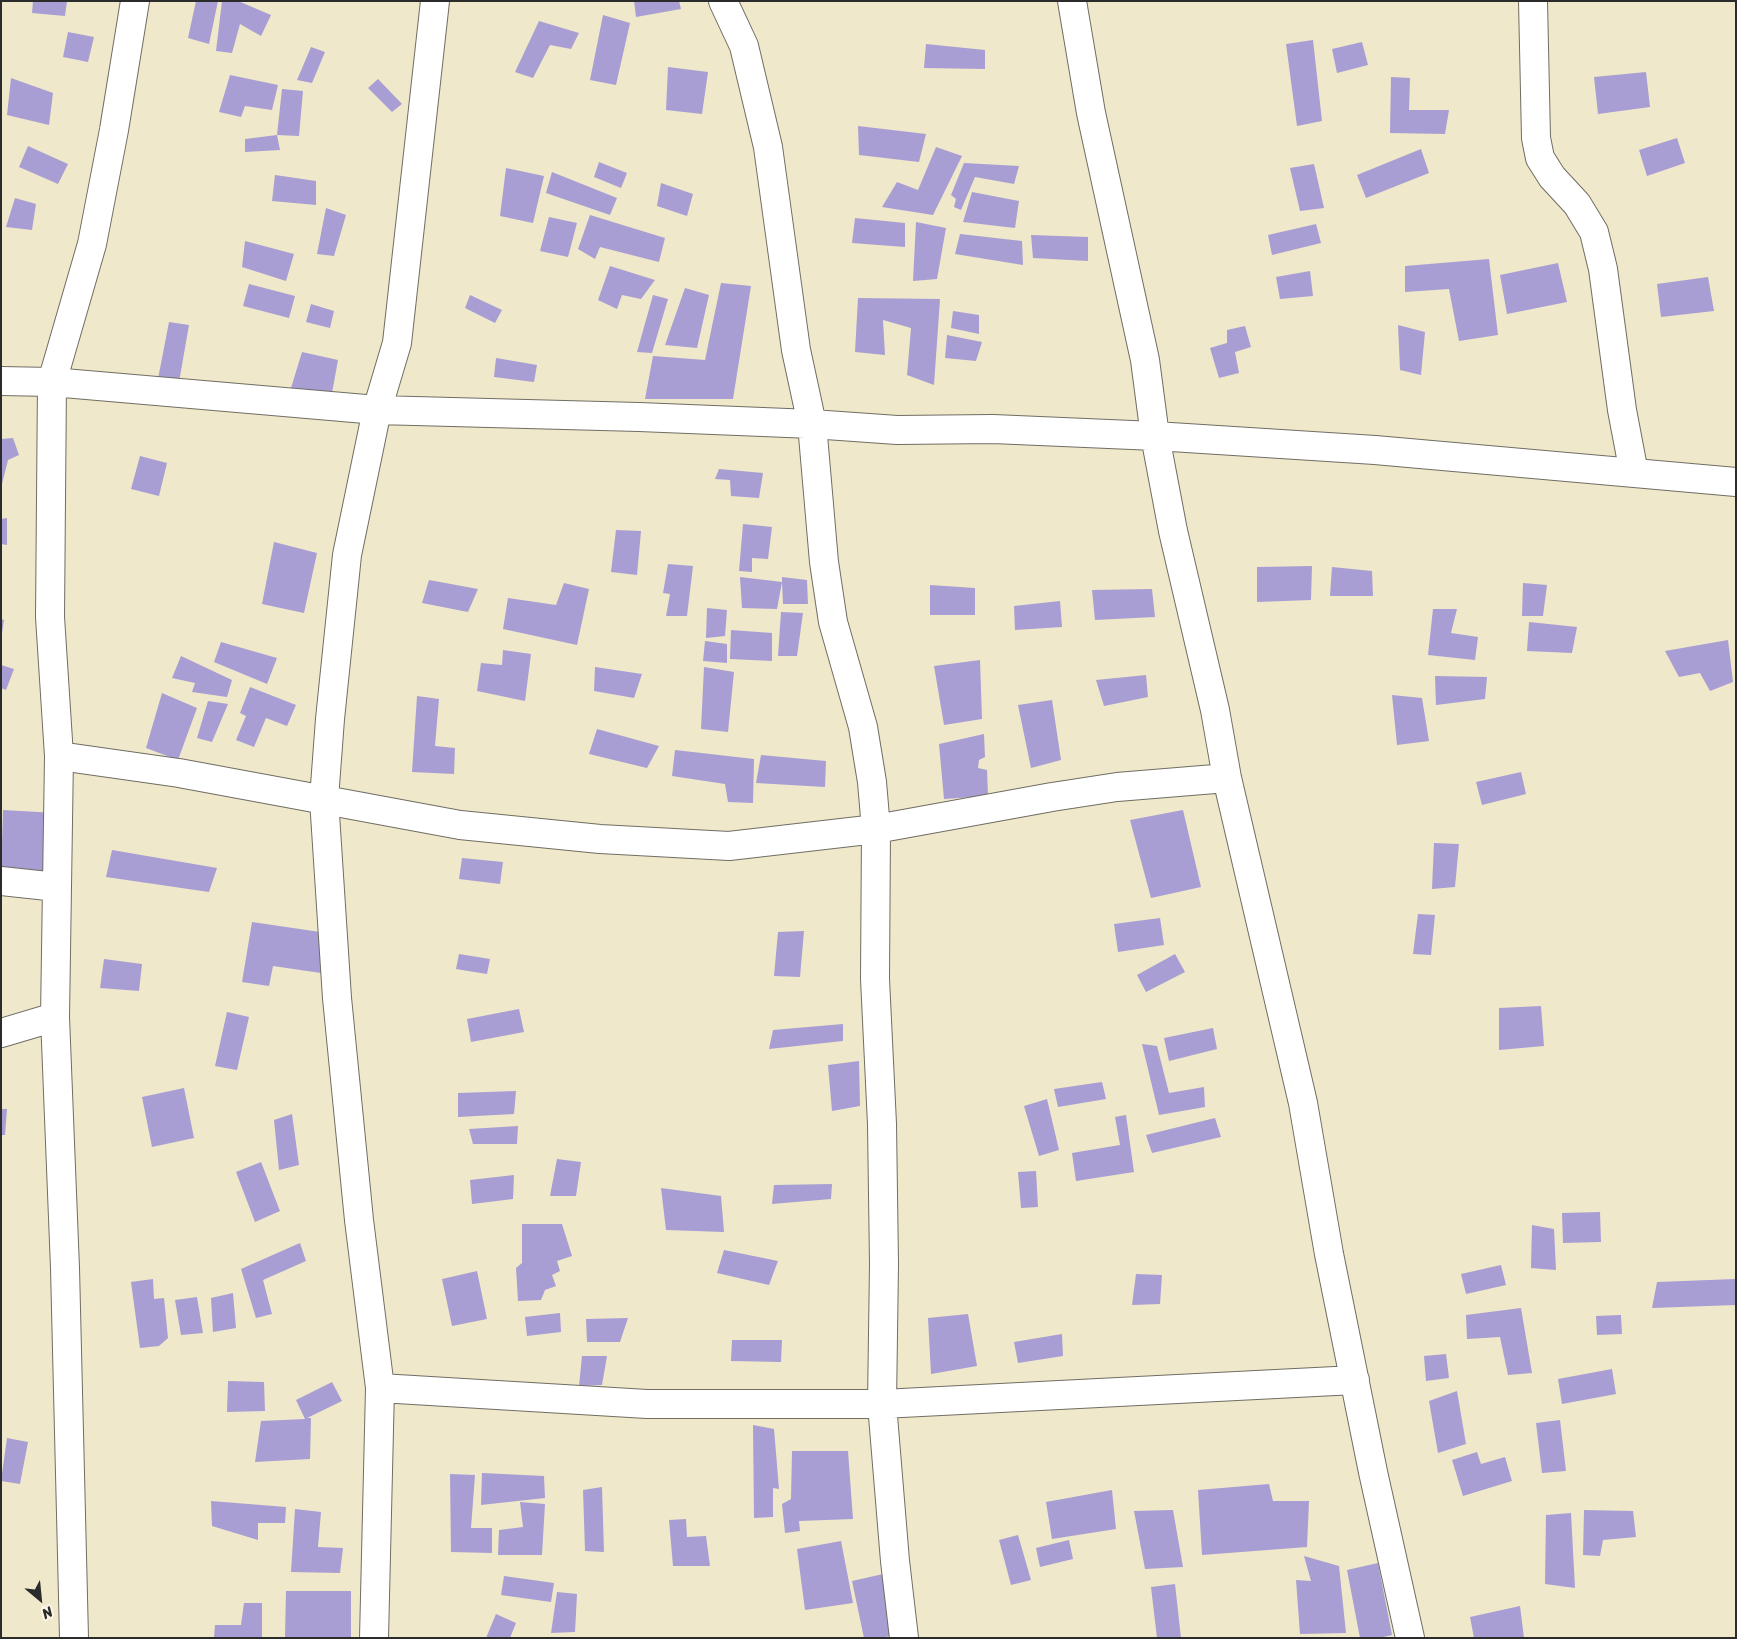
<!DOCTYPE html>
<style>
body{margin:0}
#map{position:relative;width:1737px;height:1639px;overflow:hidden;background:#efe8cb;font-family:Sriracha,sans-serif}
canvas{display:block}
.frame{position:absolute;inset:0;border:2px solid #2b2b2b;pointer-events:none}
.north{position:absolute;left:15px;top:1574px;width:50px;height:50px;-webkit-text-stroke:4px #fcf5e5;paint-order:stroke;rotate:152deg;font-size:14px;font-weight:700;line-height:20px;text-align:center;color:#2b2b2b}
.north::after{content:'';display:block;margin:auto;width:18px;height:22px;background:#2b2b2b;clip-path:polygon(50% 0,100% 100%,50% 72%,0 100%)}
</style>
<div id="map">
<canvas width="1737" height="1639"></canvas>
<div class="frame"></div>
<div class="north">N</div>
</div>
<script>
const g = document.querySelector('canvas').getContext('2d');
g.lineJoin = 'round';
function fill(path, color) { g.fillStyle = color; g.fill(path, 'evenodd'); }
const shape = rows => new Path2D(rows.map(r => 'M' + r).join(''));
function strokePath(path, color, width, dash) { g.strokeStyle = color; g.lineWidth = width; g.lineCap = dash ? 'butt' : 'round'; g.setLineDash(dash || []); g.stroke(path); }
fill(shape([
 [33,1,67,1,65,16,32,13],
 [196,1,218,1,209,44,188,38],
 [222,1,238,1,271,15,261,36,240,24,232,53,216,51],
 [634,1,679,1,681,9,636,17],
 [603,15,630,23,616,85,590,80],
 [539,21,579,33,571,49,550,45,533,78,515,72],
 [68,32,94,37,88,62,63,57],
 [1313,40,1322,121,1297,126,1286,44],
 [1362,42,1368,65,1337,73,1332,49],
 [926,44,985,50,985,69,924,68],
 [311,47,325,52,312,83,297,80],
 [668,67,708,72,702,114,666,110],
 [1646,72,1650,107,1598,114,1594,77],
 [230,75,278,85,272,110,245,106,241,117,219,112],
 [1391,77,1410,78,1409,110,1449,110,1445,134,1390,133],
 [11,78,53,93,49,125,7,115],
 [378,79,402,104,392,112,368,88],
 [282,89,303,91,299,136,277,135],
 [858,126,926,134,919,162,859,155],
 [277,135,280,150,245,152,245,139],
 [1677,138,1685,163,1647,176,1639,150],
 [28,146,68,164,58,184,19,167],
 [936,147,962,156,933,215,882,207,897,182,918,190],
 [1421,149,1429,173,1366,198,1357,175],
 [599,162,627,173,621,188,594,177],
 [964,163,1019,166,1014,184,975,177,961,210,954,207,956,199,951,195],
 [1314,164,1324,208,1300,211,1290,168],
 [506,168,544,176,533,223,500,216],
 [552,172,617,198,610,215,546,193],
 [275,175,316,181,316,205,272,201],
 [661,183,693,194,687,216,657,206],
 [972,192,1019,201,1015,228,963,222],
 [15,198,36,204,32,230,6,227],
 [326,208,346,215,334,256,317,254],
 [590,215,665,238,659,262,600,247,595,259,578,249],
 [549,217,577,223,568,257,540,251],
 [855,218,905,223,905,247,852,243],
 [916,222,946,228,937,279,913,281],
 [1316,224,1321,243,1272,255,1268,235],
 [960,234,1022,241,1023,265,955,254],
 [1031,235,1088,237,1088,261,1033,258],
 [245,241,294,254,286,281,242,267],
 [1489,259,1498,335,1459,341,1449,289,1405,292,1405,266],
 [1558,263,1567,302,1507,314,1500,275],
 [610,266,655,280,641,299,622,295,617,309,598,300],
 [1310,271,1313,296,1280,299,1276,277],
 [1708,277,1714,311,1661,317,1657,284],
 [721,283,751,286,733,399,645,399,653,356,705,360],
 [249,284,295,296,289,318,243,306],
 [685,288,709,295,697,348,665,345],
 [470,295,502,310,495,323,465,308],
 [653,295,668,299,652,353,637,352],
 [858,298,940,299,934,385,907,375,911,328,883,320,885,355,855,352],
 [311,304,334,311,330,328,306,322],
 [953,311,979,315,979,334,951,328],
 [169,322,189,325,178,388,157,384],
 [1398,325,1425,332,1421,375,1400,370],
 [1245,326,1251,347,1235,352,1239,373,1219,378,1210,348,1227,343,1227,330],
 [947,335,982,342,976,361,945,358],
 [302,352,338,360,332,393,291,388],
 [496,358,537,365,534,382,494,377],
 [13,438,19,455,8,460,1,488,1,439],
 [140,456,167,463,159,496,131,489],
 [719,469,763,473,759,498,731,496,730,480,715,479],
 [7,518,7,545,1,544,1,519],
 [743,524,772,527,768,559,752,558,752,572,739,571],
 [616,530,641,531,637,575,611,572],
 [274,542,317,553,304,613,262,604],
 [668,564,693,566,687,616,666,616,670,594,663,593],
 [1312,566,1311,600,1257,602,1257,567],
 [1332,567,1372,571,1373,596,1330,596],
 [740,577,782,582,782,577,807,580,808,604,783,604,782,582,777,609,742,608],
 [429,580,478,589,468,612,422,603],
 [564,583,589,589,577,645,503,629,508,598,556,605],
 [1523,583,1547,585,1543,616,1522,616],
 [930,585,975,588,975,615,930,615],
 [1152,589,1155,617,1095,620,1092,590],
 [1060,601,1062,627,1015,630,1014,606],
 [707,608,727,610,725,636,706,638],
 [1433,609,1457,609,1451,633,1478,637,1475,660,1428,655],
 [781,612,803,613,797,656,778,656],
 [1,619,4,620,2,633,1,633],
 [1529,622,1577,627,1572,653,1527,651],
 [731,630,772,633,772,661,730,659],
 [1728,640,1733,682,1710,691,1700,673,1679,677,1665,651],
 [705,641,727,644,727,663,703,661],
 [221,642,277,658,267,684,214,662],
 [503,650,531,654,525,701,477,691,481,663,502,665],
 [181,656,232,680,227,697,192,692,195,683,172,678],
 [980,660,982,719,944,725,934,666],
 [1,665,14,669,6,690,1,688],
 [595,667,642,674,634,698,594,691],
 [704,667,734,672,728,732,701,729],
 [1146,675,1148,697,1104,706,1096,680],
 [1435,676,1487,677,1485,699,1436,705],
 [250,687,296,705,287,726,266,718,254,747,236,740,246,716,240,713],
 [162,693,197,708,178,760,146,748],
 [1392,695,1422,698,1429,741,1397,745],
 [417,696,439,699,435,746,455,748,454,774,412,772],
 [1052,700,1061,760,1031,768,1018,705],
 [208,701,228,704,212,742,197,738],
 [597,729,659,746,647,768,589,754],
 [984,734,985,757,979,760,978,768,987,770,988,796,944,799,939,744],
 [675,750,754,759,753,803,728,802,725,784,672,776],
 [761,755,826,761,825,787,756,783],
 [1521,772,1526,794,1482,805,1476,782],
 [3,810,56,813,52,879,1,876],
 [1183,810,1201,887,1151,898,1130,820],
 [1434,843,1459,844,1455,887,1432,889],
 [112,850,217,868,209,892,106,877],
 [462,858,503,862,500,884,459,879],
 [1418,914,1435,915,1431,955,1413,954],
 [1160,918,1164,945,1118,952,1114,924],
 [252,922,327,933,321,973,273,966,269,986,242,982],
 [804,931,800,977,774,976,778,932],
 [459,954,490,959,487,974,456,969],
 [1175,954,1185,972,1146,992,1137,975],
 [104,959,142,964,139,991,100,988],
 [1541,1006,1544,1046,1499,1050,1499,1008],
 [519,1009,524,1032,471,1042,467,1019],
 [227,1012,249,1017,237,1070,215,1066],
 [843,1024,843,1041,769,1049,773,1030],
 [1213,1028,1217,1049,1169,1061,1164,1038],
 [1142,1044,1157,1046,1169,1093,1204,1087,1205,1107,1159,1115],
 [859,1061,860,1106,832,1111,828,1065],
 [1102,1082,1106,1099,1058,1107,1054,1089],
 [184,1088,194,1138,152,1147,142,1097],
 [516,1091,514,1114,458,1117,458,1093],
 [1047,1099,1059,1150,1039,1156,1024,1106],
 [1,1109,7,1109,5,1135,1,1135],
 [292,1114,299,1165,279,1170,274,1120],
 [1126,1115,1134,1172,1076,1181,1072,1153,1120,1145,1115,1117],
 [1215,1118,1221,1137,1152,1153,1146,1135],
 [518,1126,517,1144,473,1144,469,1129],
 [557,1159,581,1162,576,1196,550,1196],
 [261,1162,280,1211,255,1222,236,1172],
 [1036,1171,1038,1207,1021,1208,1018,1172],
 [514,1175,513,1199,472,1204,470,1180],
 [832,1184,831,1199,772,1204,774,1185],
 [661,1188,721,1196,724,1232,666,1230],
 [1600,1212,1601,1242,1563,1243,1562,1213],
 [522,1224,562,1224,572,1256,557,1261,560,1271,552,1275,556,1286,545,1290,541,1300,518,1301,516,1268,522,1263],
 [1532,1225,1554,1229,1556,1270,1531,1268],
 [300,1243,306,1261,263,1280,272,1314,256,1318,241,1269],
 [724,1250,778,1261,769,1285,717,1273],
 [1501,1265,1506,1285,1466,1294,1461,1274],
 [477,1271,487,1319,452,1326,442,1279],
 [1136,1274,1162,1275,1160,1304,1132,1305],
 [153,1279,154,1299,164,1298,168,1338,159,1346,140,1348,131,1282],
 [1735,1279,1736,1305,1652,1308,1657,1282],
 [233,1293,236,1328,213,1332,211,1298],
 [197,1297,203,1333,181,1335,175,1300],
 [1521,1308,1532,1373,1508,1375,1500,1337,1467,1339,1466,1315],
 [560,1313,561,1332,527,1336,525,1317],
 [968,1314,977,1366,931,1374,928,1318],
 [1621,1315,1622,1334,1597,1335,1596,1316],
 [628,1318,620,1342,587,1342,586,1319],
 [1062,1334,1063,1356,1018,1363,1014,1342],
 [732,1340,782,1340,781,1362,731,1361],
 [1446,1354,1449,1378,1426,1381,1424,1356],
 [582,1356,607,1356,602,1385,579,1386],
 [1612,1369,1616,1394,1562,1404,1558,1379],
 [228,1381,264,1382,265,1411,227,1412],
 [332,1382,342,1401,307,1418,311,1418,310,1459,255,1462,261,1421,305,1419,296,1400],
 [1457,1391,1466,1444,1438,1453,1429,1401],
 [1560,1420,1566,1471,1542,1473,1536,1423],
 [753,1425,774,1429,779,1489,773,1488,773,1517,754,1518],
 [7,1438,28,1442,20,1484,1,1481],
 [792,1451,848,1451,853,1519,799,1521,800,1531,785,1533,782,1504,791,1499],
 [1477,1452,1481,1464,1505,1457,1512,1481,1463,1496,1452,1460],
 [482,1473,544,1476,545,1498,481,1505],
 [450,1474,475,1475,471,1528,492,1528,492,1553,451,1552],
 [1269,1484,1273,1501,1309,1501,1307,1547,1202,1555,1198,1490],
 [602,1487,604,1552,585,1551,583,1490],
 [1112,1490,1116,1529,1052,1539,1046,1502],
 [211,1501,286,1507,285,1523,258,1523,258,1540,212,1526],
 [520,1502,545,1504,542,1555,498,1555,499,1530,523,1527],
 [295,1509,321,1512,318,1547,343,1548,340,1573,291,1572],
 [1173,1510,1183,1567,1145,1569,1134,1511],
 [1584,1510,1633,1511,1636,1537,1603,1540,1600,1556,1583,1555],
 [1571,1513,1575,1588,1545,1584,1546,1515],
 [686,1519,687,1537,706,1536,710,1566,673,1566,669,1520],
 [1018,1535,1031,1580,1011,1585,999,1540],
 [1069,1540,1073,1559,1040,1567,1036,1548],
 [841,1541,853,1603,805,1610,797,1549],
 [1304,1556,1339,1566,1346,1633,1300,1634,1296,1580,1311,1581],
 [1378,1563,1392,1635,1379,1638,1360,1638,1347,1570],
 [892,1572,904,1633,881,1638,864,1638,852,1581],
 [504,1576,554,1583,551,1602,501,1595],
 [1175,1584,1181,1638,1157,1638,1151,1587],
 [286,1591,351,1591,351,1638,285,1638],
 [557,1592,577,1594,575,1632,551,1633],
 [244,1603,262,1603,262,1638,214,1638,215,1625,241,1625],
 [1520,1606,1524,1638,1474,1638,1470,1617],
 [496,1614,516,1623,510,1638,486,1638]
]), '#a89ed3');
const street = shape([
 [723,1,744,46,768,147,796,350,812,424,824,562,833,622,863,727,872,782,876,829,875,979,882,1124,884,1264,882,1404,895,1561,904,1638],
 [1072,1,1091,113,1145,360,1155,436,1173,531,1215,710,1227,778,1303,1103,1329,1254,1373,1472,1410,1638],
 [1533,1,1536,138,1540,158,1552,177,1577,204,1594,232,1603,269,1622,410,1634,473],
 [1,381,52,382,377,410,639,417,812,424,897,430,993,429,1155,436,1375,450,1736,482],
 [59,756,179,773,460,825,600,839,729,846,876,829,1052,797,1117,787,1227,778],
 [1,881,57,887],
 [1,1033,55,1017],
 [380,1388,647,1404,882,1404,1355,1380],
 [74,1638,65,1268,55,1017,59,756,50,617,52,382,92,244,114,130,135,1],
 [374,1638,380,1388,359,1220,337,998,324,799,330,719,347,555,377,410,397,343,435,1]
]);
strokePath(street, '#706d63', 30);
strokePath(street, '#fff', 28);
</script>
